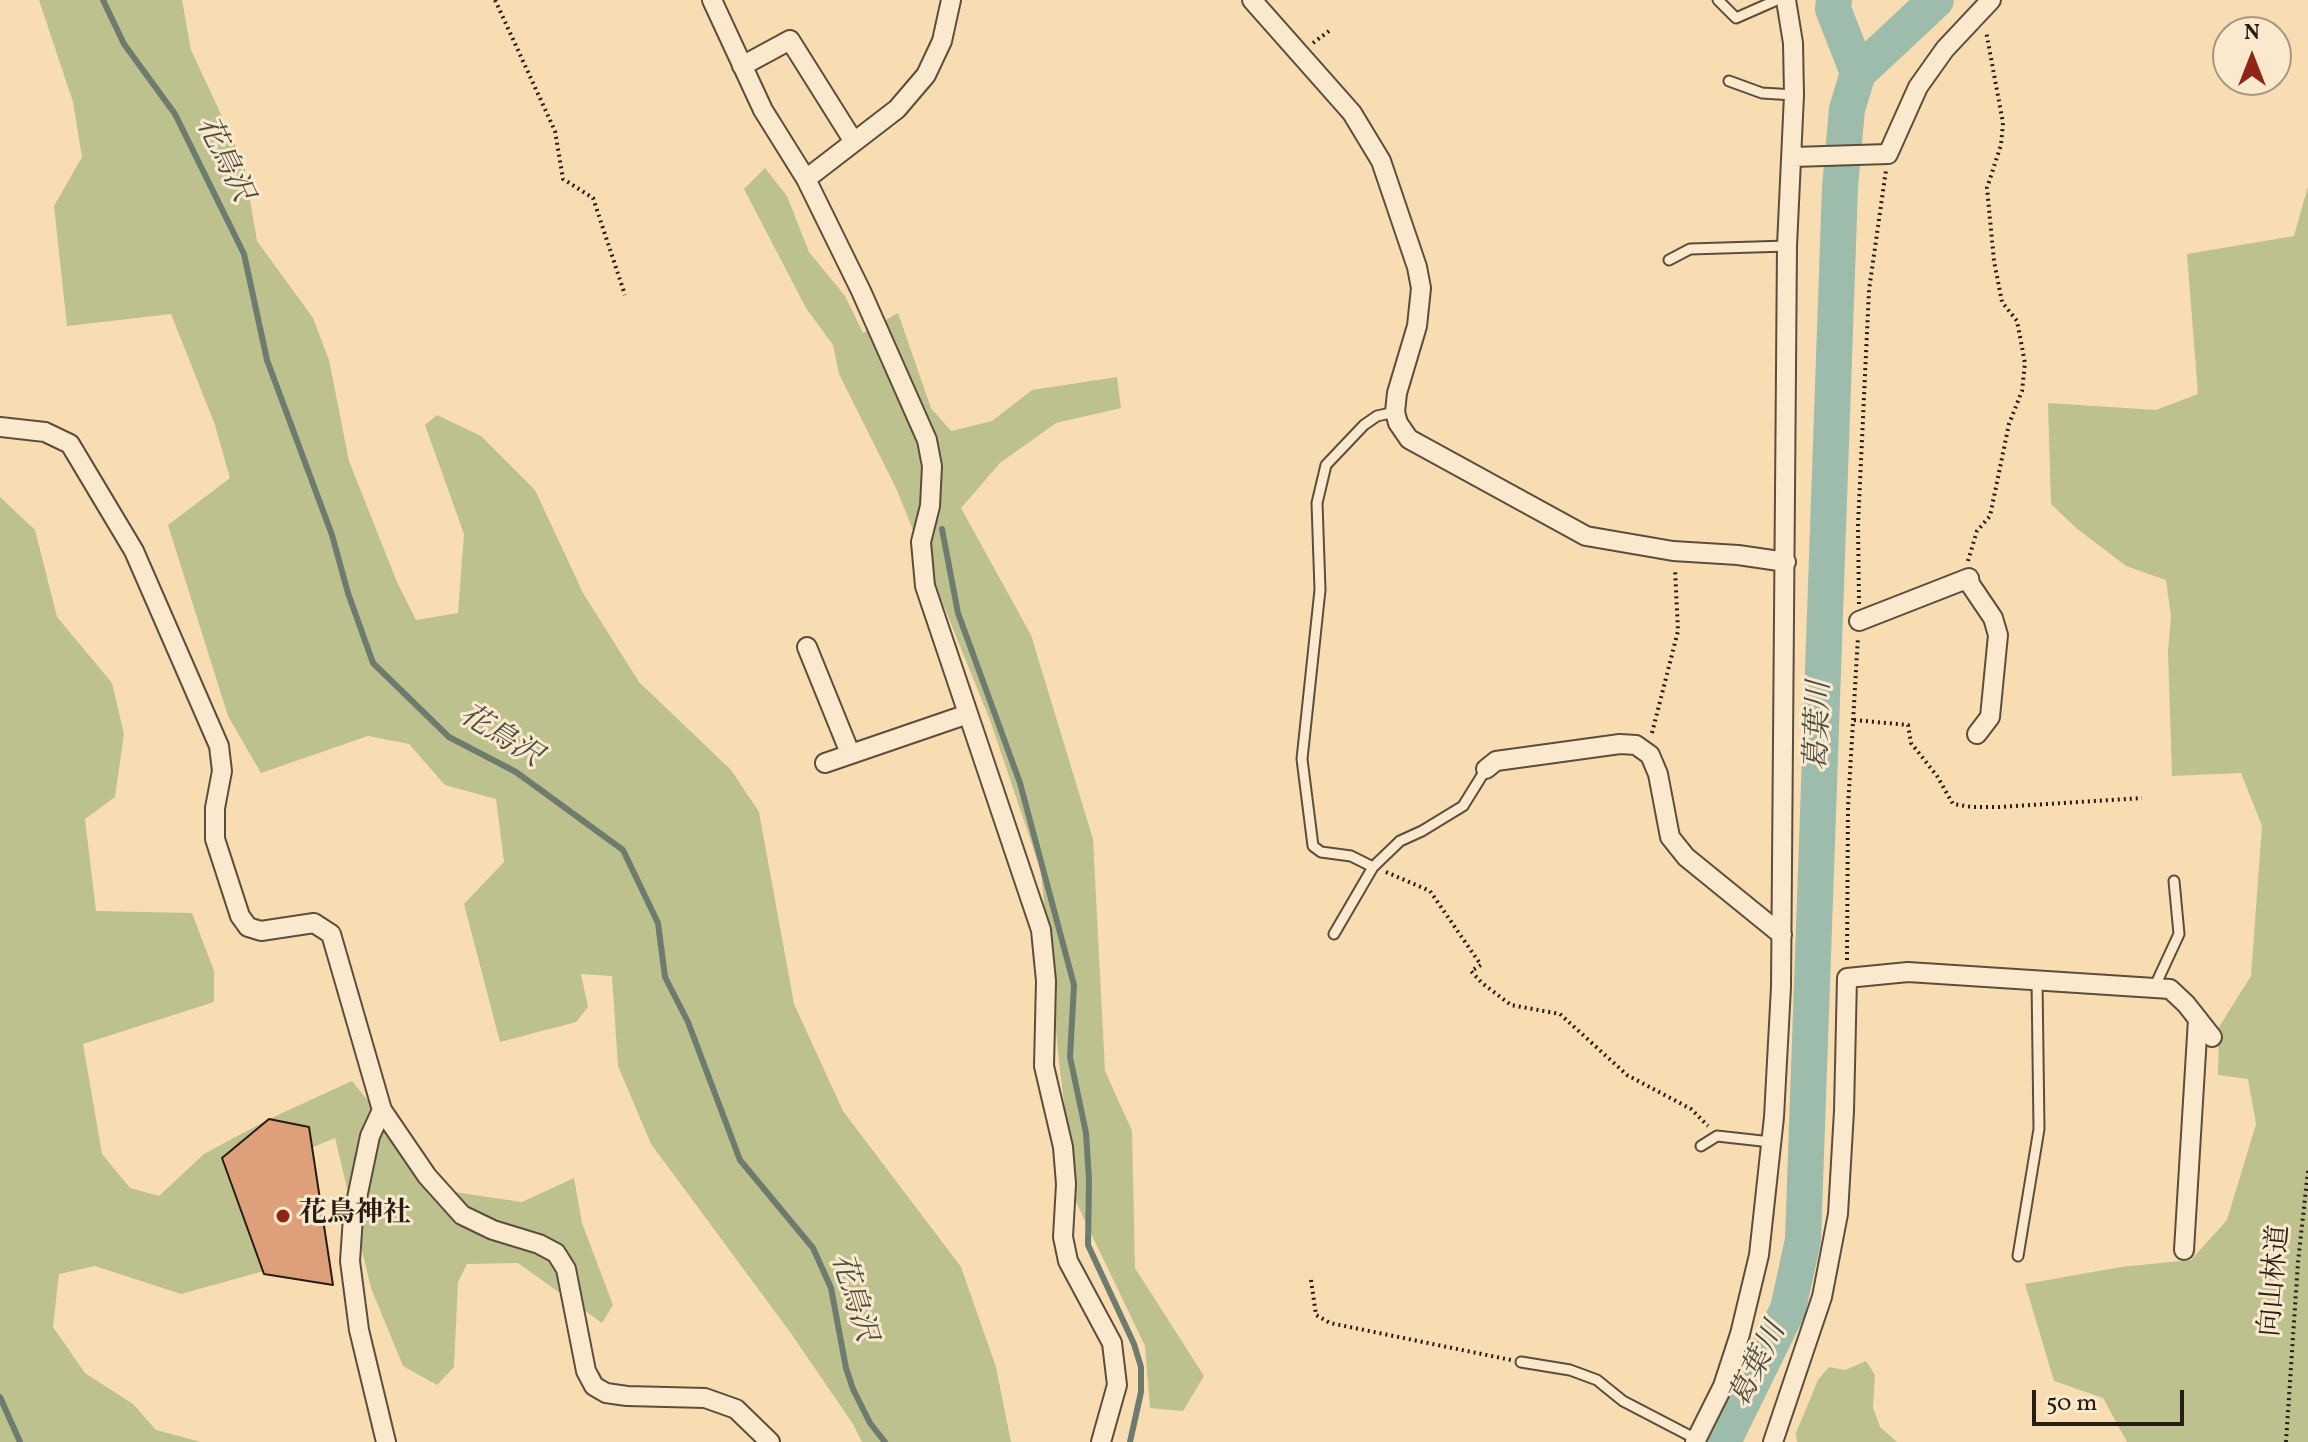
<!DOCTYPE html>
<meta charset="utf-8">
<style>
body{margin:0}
#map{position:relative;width:2308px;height:1442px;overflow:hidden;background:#f8ddb2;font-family:Vollkorn,serif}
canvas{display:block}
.north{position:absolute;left:2212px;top:16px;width:80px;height:80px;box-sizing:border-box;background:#fae9cd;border:2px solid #a69783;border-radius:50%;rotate:0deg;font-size:22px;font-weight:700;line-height:32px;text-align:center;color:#281d15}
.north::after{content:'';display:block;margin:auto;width:28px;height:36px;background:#8f2418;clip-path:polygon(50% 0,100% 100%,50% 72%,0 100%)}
.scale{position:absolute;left:2032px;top:1390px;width:152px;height:36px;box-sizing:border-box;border:4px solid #281d15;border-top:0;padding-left:10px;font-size:24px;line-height:28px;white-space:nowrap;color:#281d15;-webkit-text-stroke:6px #fae9cd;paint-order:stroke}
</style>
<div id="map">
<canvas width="2308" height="1442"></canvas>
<div class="north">N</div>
<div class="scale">50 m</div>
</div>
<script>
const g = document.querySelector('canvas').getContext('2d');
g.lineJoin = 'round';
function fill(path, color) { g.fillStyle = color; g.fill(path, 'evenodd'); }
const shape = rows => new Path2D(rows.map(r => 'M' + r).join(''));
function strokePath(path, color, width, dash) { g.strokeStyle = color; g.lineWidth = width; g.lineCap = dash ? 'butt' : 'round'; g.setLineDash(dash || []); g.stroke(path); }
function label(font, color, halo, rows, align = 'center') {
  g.font = font + ' Vollkorn,"Noto Serif JP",serif'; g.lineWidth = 6; g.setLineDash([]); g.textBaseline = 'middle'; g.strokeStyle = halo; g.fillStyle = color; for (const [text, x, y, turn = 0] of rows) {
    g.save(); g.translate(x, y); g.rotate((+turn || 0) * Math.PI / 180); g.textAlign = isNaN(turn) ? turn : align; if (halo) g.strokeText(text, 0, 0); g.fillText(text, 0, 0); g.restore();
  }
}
fill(shape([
 [39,0,182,0,191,50,244,164,257,241,313,318,329,360,349,461,397,582,416,620,458,613,464,534,425,425,437,415,481,436,535,490,583,593,639,682,731,770,759,812,794,1004,843,1111,961,1267,996,1367,1011,1442,862,1442,853,1424,790,1332,651,1144,618,1066,612,976,581,974,588,1007,576,1022,500,1042,464,904,504,862,496,799,445,785,409,744,368,736,261,773,228,716,168,525,230,478,215,425,171,314,67,326,54,206,82,157,73,102],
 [765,168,787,196,809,252,845,296,863,333,898,313,931,408,951,431,992,421,1032,390,1117,377,1121,408,1056,423,1000,463,961,508,1031,635,1093,839,1105,1071,1132,1131,1135,1268,1204,1376,1183,1411,1150,1408,1145,1346,1076,1202,1059,1062,1041,871,990,720,896,488,839,374,833,345,806,308,744,189],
 [2308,186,2308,1442,2127,1442,2103,1398,2054,1381,2025,1284,2121,1267,2191,1260,2227,1220,2256,1124,2248,1079,2218,1075,2219,1027,2251,976,2262,826,2241,773,2172,776,2168,651,2171,616,2166,580,2126,566,2075,527,2051,504,2048,403,2156,410,2198,394,2187,254,2294,236],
 [0,497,35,530,57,617,112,683,124,734,115,797,85,819,96,911,192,913,214,971,214,1002,83,1044,102,1154,130,1188,159,1196,204,1154,269,1119,352,1081,440,1190,522,1202,574,1178,582,1223,613,1305,602,1323,518,1263,467,1264,458,1282,454,1367,437,1385,403,1366,371,1288,335,1138,262,1168,289,1264,181,1294,95,1266,59,1274,53,1327,85,1373,133,1404,156,1430,201,1442,0,1442],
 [1866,1361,1875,1375,1873,1407,1880,1427,1897,1442,1797,1442,1796,1433,1818,1380,1829,1367,1845,1370]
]), '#bdc18d');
strokePath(shape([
 [103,0,124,44,175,114,244,254,267,360,332,535,348,593,373,663,449,737,516,772,623,850,658,923,665,977,688,1022,740,1160,813,1248,831,1288,846,1368,853,1389,870,1423,885,1442],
 [942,529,958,613,1020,783,1074,985,1070,1057,1086,1133,1089,1180,1088,1245,1134,1344,1141,1367,1141,1392,1130,1442],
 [0,1397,20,1442]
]), '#6e7c6f', 6);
strokePath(shape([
 [1858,73,1936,0],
 [1723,1442,1788,1309,1803,1240,1840,187,1847,109,1858,73,1833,9,1834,0]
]), '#9dbcab', 36);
const building = shape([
 [269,1119,309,1127,333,1285,264,1274,222,1158,269,1119]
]);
fill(building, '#dda07a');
strokePath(building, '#281d15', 2);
const service = shape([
 [1718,0,1736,18,1777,0],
 [1729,81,1762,93,1794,95],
 [1669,260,1690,249,1787,246],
 [1373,867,1351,856,1321,852,1313,846,1302,759,1320,590,1317,503,1326,465,1364,425,1377,416,1395,412],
 [1334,934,1373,867,1400,841,1422,831,1463,806,1486,769],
 [2154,988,2179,934,2174,881],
 [1701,1146,1717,1136,1771,1142],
 [2018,1256,2039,1129,2037,980],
 [1521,1362,1570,1370,1597,1380,1623,1401,1696,1439]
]);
const minor = shape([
 [712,0,763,110,806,179,861,291,927,440,932,466,930,506,921,542,925,586,1041,930,1046,981,1044,1066,1063,1147,1066,1184,1063,1237,1068,1261,1112,1343,1117,1385,1101,1442],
 [1252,0,1352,113,1381,161,1417,267,1421,288,1417,326,1397,393,1395,412,1398,423,1409,439,1586,536,1673,551,1738,555,1786,562],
 [742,66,790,40,854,142],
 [1793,157,1888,154,1918,87,1945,49,1991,0],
 [806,179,897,109,926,75,942,41,951,0],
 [0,427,45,432,70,444,134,551,219,746,222,771,215,808,215,839,240,916,248,927,261,931,314,923,331,934,382,1110,427,1176,462,1215,493,1230,539,1244,556,1253,566,1269,586,1371,594,1386,606,1393,627,1396,705,1398,736,1409,770,1442],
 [1859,621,1969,578,1970,584,1993,618,1998,635,1990,717,1977,734],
 [807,647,850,753],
 [825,763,968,714],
 [1486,769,1496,761,1620,744,1636,745,1650,755,1658,774,1670,837,1686,857,1782,935],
 [382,1110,370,1136,353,1217,350,1261,359,1330,386,1442],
 [2184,1250,2198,1019],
 [1695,1442,1723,1386,1740,1334,1759,1255,1774,1117,1781,987,1787,246,1794,95,1793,43,1786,0],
 [1773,1442,1822,1297,1838,1214,1844,1111,1847,978,1908,972,2170,989,2186,1004,2212,1037]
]);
strokePath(service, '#5c4d3c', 13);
strokePath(minor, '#5c4d3c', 22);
strokePath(shape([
 [495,0,555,131,563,179,593,198,625,295],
 [1313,43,1329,31],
 [1968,561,1977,531,1990,516,2009,424,2022,391,2025,363,2017,321,2002,302,1994,261,1987,188,2001,145,2003,123,1986,31],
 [1859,604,1858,525,1869,290,1886,170],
 [1854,720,1908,725,1911,743,1937,776,1953,804,1972,807,1999,807,2142,798],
 [1652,733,1678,631,1675,569],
 [1386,872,1430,891,1481,965,1471,971,1482,983,1511,1005,1560,1014,1627,1075,1691,1109,1708,1126],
 [1847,960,1848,807,1858,637],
 [1311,1280,1316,1315,1330,1323,1511,1360],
 [2286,1442,2298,1262,2308,1171]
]), '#281d15', 4, [2, 4]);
strokePath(service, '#fae9cd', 9);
strokePath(minor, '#fae9cd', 18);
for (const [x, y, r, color] of [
 [283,1216,8,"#8f2418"]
]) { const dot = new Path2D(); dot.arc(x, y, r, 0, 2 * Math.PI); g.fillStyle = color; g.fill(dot); strokePath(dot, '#fae9cd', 3); }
label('bold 28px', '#281d15', '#fae9cd', [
 ["花鳥神社",299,1216]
], 'left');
label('28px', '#281d15', '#fae9cd', [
 ["向山林道",2277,1281,-85]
]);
label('italic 30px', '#4b4d42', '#fae9cd', [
 ["花鳥沢",222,160,64],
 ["葛葉川",1821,726,-88],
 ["花鳥沢",499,738,32],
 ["花鳥沢",851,1298,73],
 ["葛葉川",1760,1366,-64]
]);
</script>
